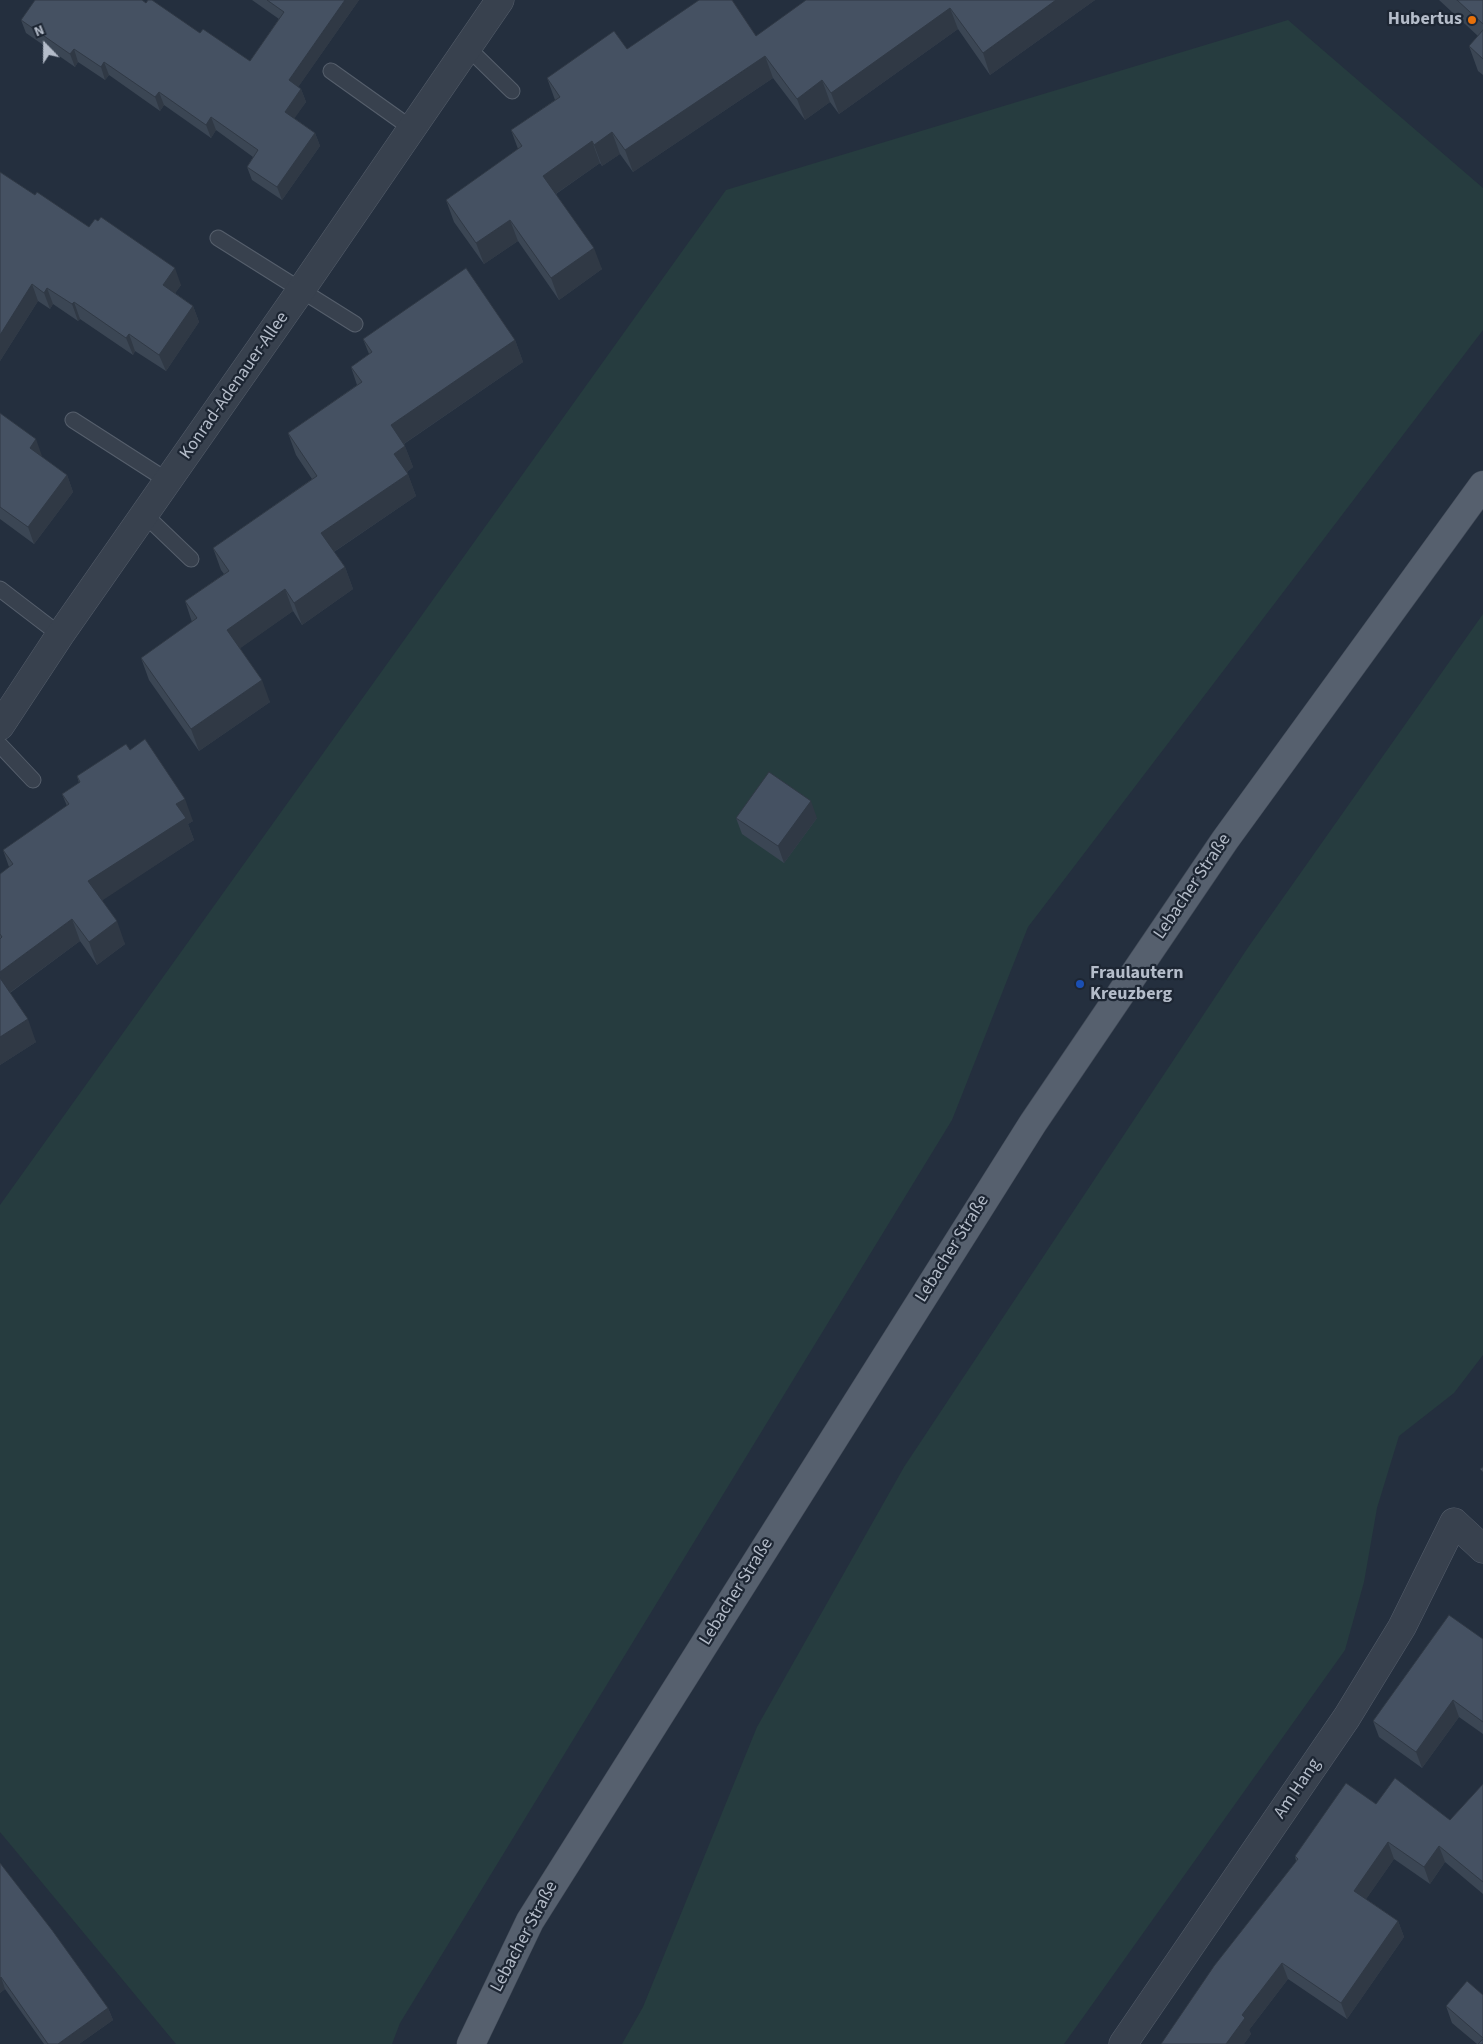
<!DOCTYPE html>
<meta charset="utf-8">
<style>
body{margin:0}
#map{position:relative;width:1483px;height:2044px;overflow:hidden;background:#242f3e;font-family:"Source Sans 3",sans-serif}
canvas{display:block}
.north{position:absolute;left:20px;top:20px;width:50px;height:50px;-webkit-text-stroke:4px #1d2633;paint-order:stroke;rotate:338deg;font-size:14px;font-weight:700;line-height:20px;text-align:center;color:#b4bcc9}
.north::after{content:'';display:block;margin:auto;width:18px;height:22px;background:#b4bcc9;clip-path:polygon(50% 0,100% 100%,50% 72%,0 100%)}
</style>
<div id="map">
<canvas width="1483" height="2044"></canvas>
<div class="north">N</div>
</div>
<script>
const g = document.querySelector('canvas').getContext('2d');
g.lineJoin = 'round';
function fill(path, color) { g.fillStyle = color; g.fill(path, 'evenodd'); }
const shape = rows => new Path2D(rows.map(r => 'M' + r).join(''));
function strokePath(path, color, width, dash) { g.strokeStyle = color; g.lineWidth = width; g.lineCap = dash ? 'butt' : 'round'; g.setLineDash(dash || []); g.stroke(path); }
function label(font, color, halo, rows, align = 'center') {
  g.font = font + ' "Source Sans 3",sans-serif'; g.lineWidth = 4.5; g.setLineDash([]); g.textBaseline = 'middle'; g.strokeStyle = halo; g.fillStyle = color; for (const [text, x, y, turn = 0] of rows) {
    g.save(); g.translate(x, y); g.rotate((+turn || 0) * Math.PI / 180); g.textAlign = isNaN(turn) ? turn : align; if (halo) g.strokeText(text, 0, 0); g.fillText(text, 0, 0); g.restore();
  }
}
fill(shape([
 [1288,20,1483,188,1483,330,1028,927,952,1120,400,2023,392,2044,176,2044,0,1832,0,1205,726,190],
 [1483,614,1483,1355,1454,1393,1399,1436,1377,1508,1364,1582,1345,1650,1064,2044,622,2044,643,2007,757,1727,904,1467,1247,949]
]), '#263c3f');
const service = shape([
 [467,47,512,91],
 [331,71,411,128],
 [218,238,355,324],
 [73,420,168,481],
 [145,515,191,559],
 [0,589,60,635],
 [0,745,33,780]
]);
const minor = shape([
 [0,726,60,635,301,290,500,0],
 [1123,2044,1347,1717,1402,1627,1454,1522,1483,1549]
]);
const primary = shape([
 [471,2044,530,1921,1033,1123,1225,840,1483,485]
]);
strokePath(service, '#565f6c', 17);
strokePath(minor, '#565f6c', 29);
strokePath(primary, '#414a57', 29);
strokePath(service, '#38414e', 15);
strokePath(minor, '#38414e', 28);
strokePath(primary, '#56606e', 28);
fill(shape([
 [252,0,359,0,298,87,301,89,306,102,294,118,315,133,320,146,282,200,252,180,247,167,253,157,216,130,211,138,164,105,160,111,109,75,105,80,78,62,75,67,26,33,21,20,200,33,250,61,279,19],
 [911,0,1095,0,990,75,958,29,839,114,830,102,805,120,773,78,633,172,620,154,602,166,600,163,556,194,602,269,559,300,518,241,484,264,454,222,446,200,518,149,511,130,555,100,547,78,627,49,756,36],
 [1439,0,1483,0,1483,75,1478,71,1469,46,1478,36],
 [0,172,35,195,89,227,181,285,175,293,193,306,199,322,166,371,135,351,133,355,80,319,78,321,53,304,50,309,38,301,0,361],
 [363,339,515,340,523,362,404,444,413,467,407,472,416,496,334,552,345,567,353,589,302,625,293,611,240,648,270,702,199,751,149,680,141,658,192,622,185,601,224,574,221,570,213,548,312,479,296,455,288,433,357,385,351,367,369,354],
 [0,413,42,456,42,457,67,475,73,492,34,544,0,519],
 [130,750,193,821,188,824,194,840,102,900,125,944,97,965,80,941,10,993,36,1042,0,1065,0,874,9,867,3,850,67,806,62,794,79,783,77,776],
 [736,818,817,818,784,863,742,834],
 [1483,1639,1483,1734,1459,1717,1422,1768,1379,1737,1373,1721],
 [1483,1784,1483,1894,1445,1862,1430,1884,1394,1859,1366,1899,1398,1921,1404,1937,1347,2019,1288,1979,1249,2030,1251,2034,1244,2044,1296,1861,1295,1856,1376,1804,1450,1820],
 [0,1863,108,2008,113,2020,79,2044,44,2044,5,1989,0,1993],
 [1483,1995,1483,2044,1477,2044,1452,2023,1446,2006]
]), '#3b4654');
fill(shape([
 [345,0,359,0,294,93,289,80],
 [1056,0,1095,0,990,75,983,53],
 [950,8,958,29,839,114,831,93],
 [74,49,78,62,75,67,70,54],
 [765,56,773,78,633,172,625,150],
 [104,62,109,75,105,80,101,67],
 [822,80,830,102,805,120,797,99],
 [301,89,306,102,290,125,285,112],
 [159,92,164,105,160,111,155,97],
 [211,117,216,130,211,138,206,125],
 [612,132,620,154,602,166,594,145],
 [315,133,320,146,282,200,277,187],
 [592,141,600,163,551,197,543,176],
 [510,220,518,241,484,264,476,243],
 [594,248,602,269,559,300,551,278],
 [175,268,181,285,169,302,163,285],
 [32,284,38,301,0,361,0,335],
 [47,288,53,304,50,309,44,293],
 [74,302,80,319,78,321,72,304],
 [193,306,199,322,166,371,159,355],
 [129,334,135,351,133,355,126,338],
 [515,340,523,362,399,447,391,425],
 [36,439,42,456,36,465,30,448],
 [405,446,413,467,402,476,394,454],
 [408,474,416,496,329,555,321,533],
 [67,475,73,492,34,544,28,527],
 [345,567,353,589,302,625,294,603],
 [285,589,293,611,235,652,227,630],
 [262,680,270,702,199,751,191,729],
 [185,799,193,821,188,824,194,840,97,904,88,881,176,804],
 [811,801,817,818,784,863,778,846],
 [72,919,80,941,5,996,0,981,0,972],
 [117,921,125,944,97,965,89,942],
 [28,1019,36,1042,0,1065,0,1037],
 [1453,1700,1459,1717,1422,1768,1416,1752],
 [1388,1842,1394,1859,1360,1908,1354,1891],
 [1439,1846,1445,1862,1430,1884,1424,1867],
 [1398,1921,1404,1937,1347,2019,1341,2003],
 [1282,1963,1288,1979,1249,2030,1251,2034,1244,2044,1226,2044,1242,2015],
 [1,1977,5,1989,0,1993,0,1978],
 [108,2008,113,2020,79,2044,58,2044]
]), '#303945');
const building = shape([
 [35,0,142,0,146,3,148,0,152,0,200,33,203,29,250,61,284,12,267,0,345,0,289,80,301,89,285,112,315,133,277,187,247,167,258,150,211,117,206,125,159,92,155,97,104,62,101,67,74,49,70,54,21,20,35,0],
 [699,0,732,0,756,36,806,0,1056,0,983,53,950,8,831,93,822,80,797,99,765,56,625,150,612,132,594,145,592,141,543,176,594,248,551,278,510,220,476,243,446,200,522,146,511,130,560,97,547,78,614,31,627,49,699,0],
 [1457,0,1483,0,1483,24,1457,0],
 [1483,30,1483,59,1469,46,1483,30],
 [0,172,35,195,37,192,89,227,95,219,98,221,101,217,175,268,163,285,193,306,159,355,129,334,126,338,74,302,72,304,47,288,44,293,32,284,0,335,0,172],
 [466,268,515,340,391,425,405,446,394,454,408,474,321,533,345,567,294,603,285,589,227,630,262,680,191,729,141,658,197,618,185,601,229,571,213,548,317,476,288,433,362,382,351,367,372,352,363,339,466,268],
 [0,413,36,439,30,448,67,475,28,527,0,507,0,413],
 [145,739,185,799,176,804,186,818,88,881,117,921,89,942,72,919,0,972,0,939,2,937,0,934,0,874,13,864,3,850,69,804,62,794,80,782,77,776,126,744,130,750,145,739],
 [769,772,811,801,778,846,736,818,769,772],
 [0,978,28,1019,0,1037,0,978],
 [1483,1467,1483,1472,1480,1469,1483,1467],
 [1449,1615,1483,1639,1483,1722,1453,1700,1416,1752,1373,1721,1449,1615],
 [1395,1778,1450,1820,1483,1784,1483,1882,1439,1846,1424,1867,1388,1842,1354,1891,1398,1921,1341,2003,1282,1963,1242,2015,1245,2018,1226,2044,1161,2044,1214,1966,1298,1859,1295,1856,1346,1783,1376,1804,1395,1778],
 [0,1863,52,1930,108,2008,58,2044,48,2044,1,1977,0,1978,0,1863],
 [1467,1981,1483,1995,1483,2038,1446,2006,1467,1981],
 [1483,2039,1483,2044,1478,2044,1483,2039]
]);
fill(building, '#455162');
strokePath(building, '#303945', 1);
for (const [x, y, r, color] of [
 [1472,20,5,"#e8710a"],
 [1080,984,5,"#1a4fb4"]
]) { const dot = new Path2D(); dot.arc(x, y, r, 0, 2 * Math.PI); g.fillStyle = color; g.fill(dot); strokePath(dot, '#1d2633', 2); }
label('bold 18px', '#b4bcc9', '#1d2633', [
 ["Hubertus",1462,20],
 ["Fraulautern",1090,974,"left"],
 ["Kreuzberg",1090,995,"left"]
], 'right');
label('18px', '#b4bcc9', '#1d2633', [
 ["Konrad-Adenauer-Allee",235,386,-55],
 ["Lebacher Straße",1193,887,-56],
 ["Lebacher Straße",953,1249,-58],
 ["Lebacher Straße",737,1592,-58],
 ["Am Hang",1298,1789,-56],
 ["Lebacher Straße",525,1937,-62]
]);
</script>
